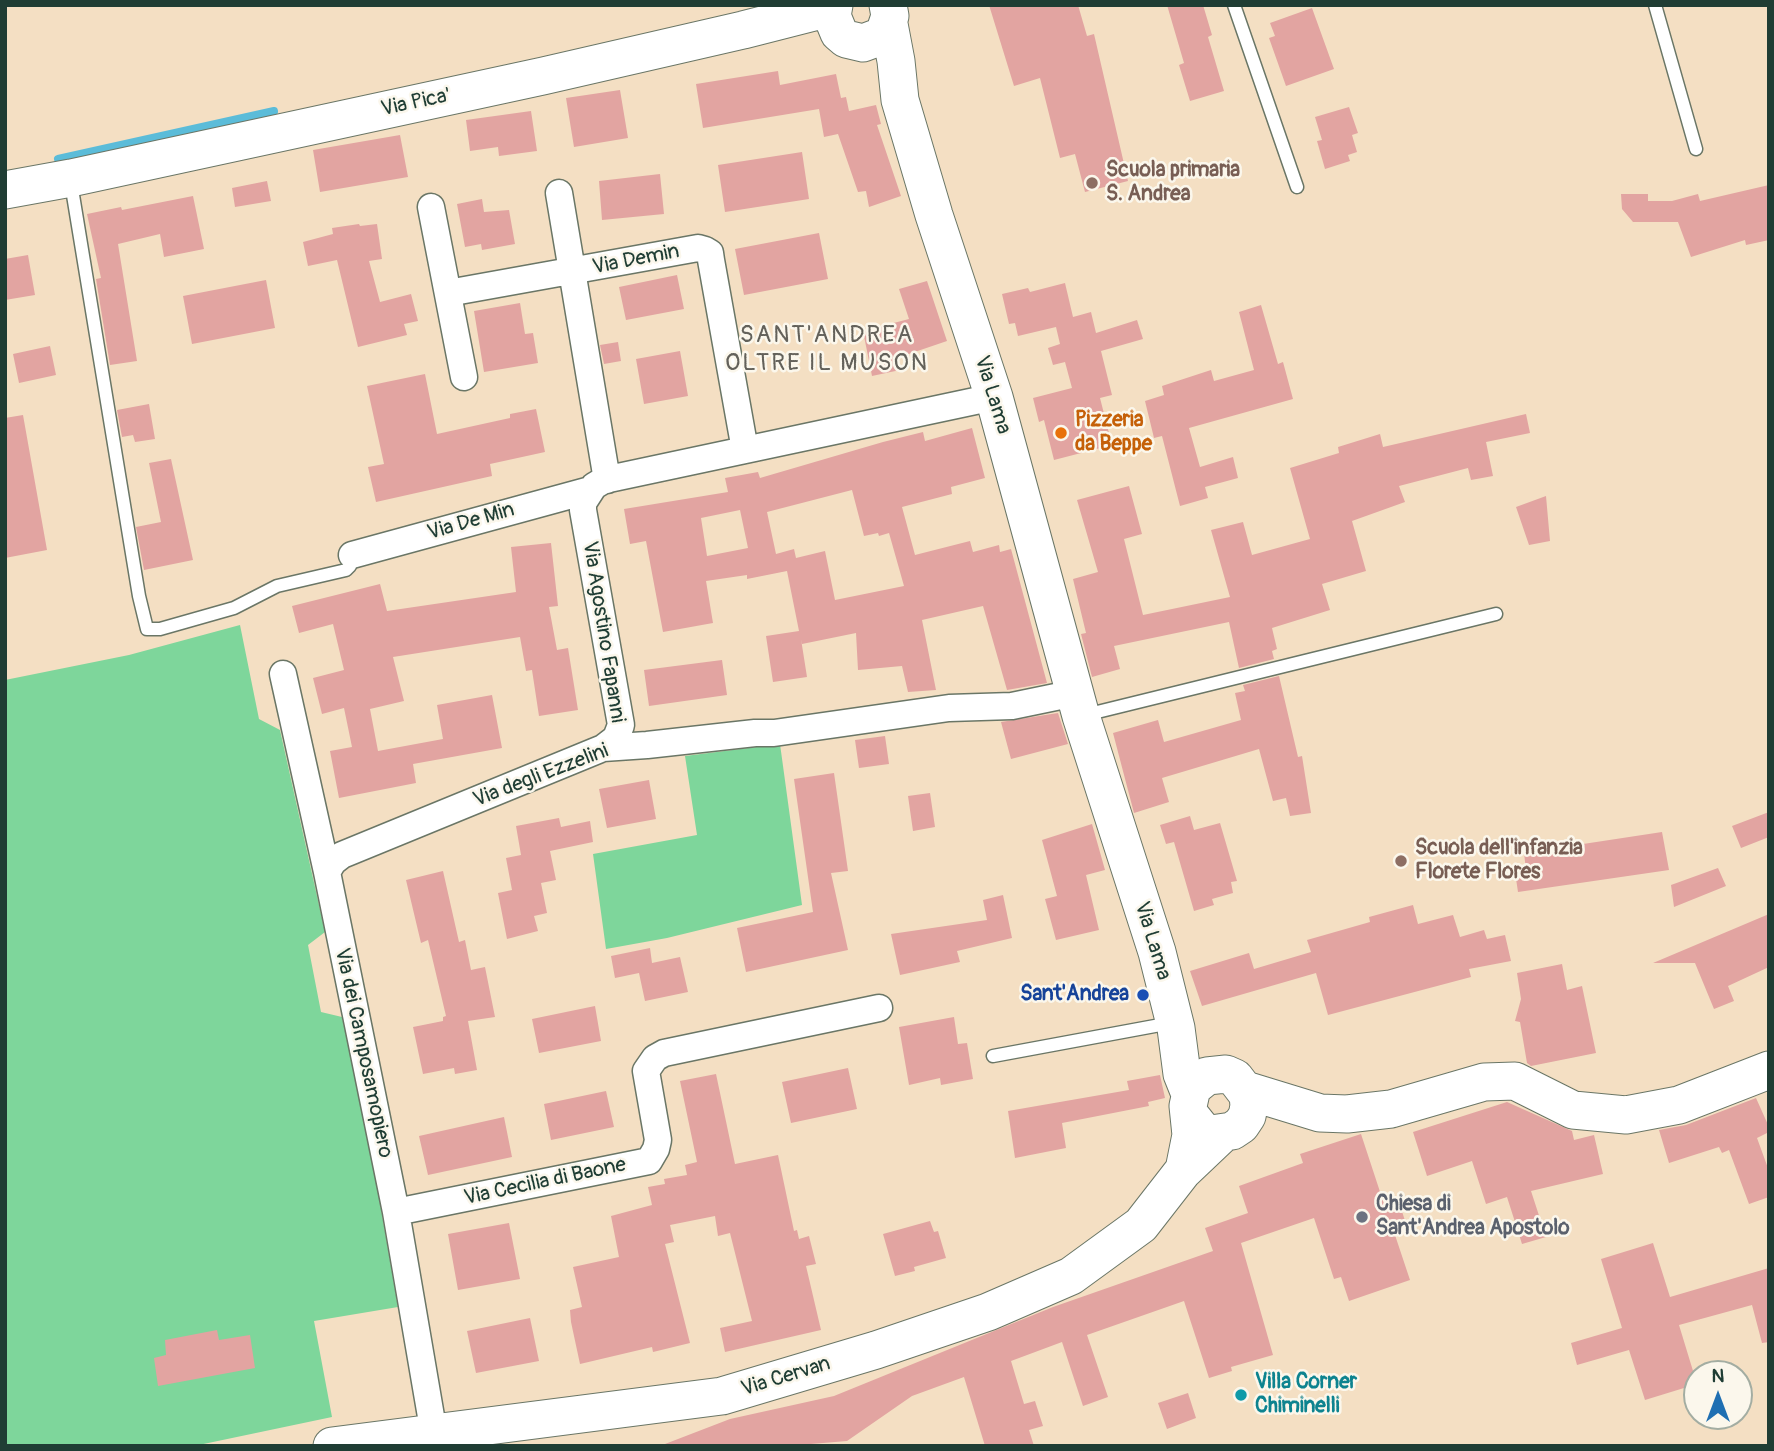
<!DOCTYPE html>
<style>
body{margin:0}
#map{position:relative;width:1774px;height:1451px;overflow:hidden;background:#f4dfc3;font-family:Pangolin,sans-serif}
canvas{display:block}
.frame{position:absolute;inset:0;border:7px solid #1f3d34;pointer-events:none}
.north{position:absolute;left:1683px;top:1360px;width:70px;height:70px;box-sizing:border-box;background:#fbf7ec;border:2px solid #a3ada2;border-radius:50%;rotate:0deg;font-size:19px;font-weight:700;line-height:28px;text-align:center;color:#1f3d34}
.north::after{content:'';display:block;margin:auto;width:24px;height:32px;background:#1f6fb2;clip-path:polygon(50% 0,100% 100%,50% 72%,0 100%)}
</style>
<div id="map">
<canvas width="1774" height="1451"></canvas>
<div class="frame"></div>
<div class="north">N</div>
</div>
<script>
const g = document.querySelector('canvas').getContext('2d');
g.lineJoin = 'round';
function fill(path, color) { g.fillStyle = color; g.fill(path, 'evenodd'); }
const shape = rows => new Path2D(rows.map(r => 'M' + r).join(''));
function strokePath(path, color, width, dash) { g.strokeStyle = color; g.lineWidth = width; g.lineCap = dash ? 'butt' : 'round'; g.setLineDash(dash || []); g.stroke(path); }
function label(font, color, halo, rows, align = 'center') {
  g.font = font + ' Pangolin,sans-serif'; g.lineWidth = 5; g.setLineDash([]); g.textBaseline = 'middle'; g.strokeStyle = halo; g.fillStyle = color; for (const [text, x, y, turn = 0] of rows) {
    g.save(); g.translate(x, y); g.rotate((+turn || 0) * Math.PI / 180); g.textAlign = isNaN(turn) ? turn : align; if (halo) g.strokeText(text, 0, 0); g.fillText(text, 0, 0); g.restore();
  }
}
fill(shape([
 [240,625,259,719,280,730,325,932,308,945,321,1012,342,1017,372,1157,398,1307,314,1321,332,1417,194,1446,5,1446,5,680,129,655],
 [780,744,802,905,667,938,606,949,593,854,697,835,685,756]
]), '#7ed69b');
strokePath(shape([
 [59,162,58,159,274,111]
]), '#5bbcd9', 8);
fill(shape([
 [989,5,1078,5,1087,36,1094,34,1128,181,1085,192,1075,154,1060,158,1040,78,1014,86],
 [1167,5,1203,5,1212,35,1208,37,1224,91,1190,101,1179,65,1184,63],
 [1312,8,1334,69,1286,86,1269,38,1275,36,1270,23],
 [778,71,780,85,836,74,841,98,846,97,849,111,876,105,881,124,877,125,901,196,869,207,866,191,858,192,838,134,824,137,819,109,703,128,696,84],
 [620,90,628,138,574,147,566,98],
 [1349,107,1358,133,1352,135,1357,152,1348,155,1350,161,1325,169,1317,141,1322,140,1315,117],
 [531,111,537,151,499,156,498,147,470,151,466,120],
 [400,135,408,177,320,192,313,150],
 [802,152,809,199,725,212,718,165],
 [660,174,664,214,602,220,599,181],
 [267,181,271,201,235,207,232,188],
 [1769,185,1769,240,1746,245,1745,240,1691,257,1678,222,1633,222,1622,209,1621,194,1648,194,1648,201,1672,201,1698,194,1700,201],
 [193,196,204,249,164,257,160,234,118,244,137,361,110,365,96,279,101,278,87,214,121,207,122,210],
 [482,199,484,212,509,210,515,244,482,250,481,244,465,247,457,204],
 [359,224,360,226,377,224,382,259,369,261,380,302,411,294,418,321,404,324,407,335,358,347,337,260,308,266,303,242,333,234,332,228],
 [819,233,828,279,744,295,735,249],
 [28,255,35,295,5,300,5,259],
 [677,275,684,309,626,320,619,287],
 [266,280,275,328,192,344,183,296],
 [927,281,947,341,897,358,900,370,872,376,863,331,909,319,899,289],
 [1065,283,1073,317,1091,312,1096,333,1137,320,1143,339,1101,351,1112,395,1100,398,1112,445,1054,460,1044,420,1039,422,1033,398,1072,388,1065,362,1053,365,1048,348,1060,344,1056,327,1018,336,1015,323,1009,324,1002,294,1028,288,1030,292],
 [520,303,525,334,533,333,538,363,484,372,474,311],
 [1261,305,1278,364,1283,362,1293,399,1189,428,1200,467,1233,457,1238,478,1205,487,1208,498,1180,506,1162,436,1154,438,1145,401,1164,395,1162,386,1211,370,1214,381,1254,370,1239,312],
 [618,342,621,361,604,364,600,345],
 [50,346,56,375,19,383,13,354],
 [680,351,688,396,644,404,636,359],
 [425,374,437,434,510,418,510,414,536,409,545,452,490,464,492,476,376,502,368,467,384,464,367,386],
 [149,404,155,439,135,442,133,435,122,437,117,410],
 [1526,414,1530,433,1486,442,1493,476,1471,480,1468,468,1399,486,1405,502,1352,521,1366,571,1322,584,1330,610,1272,628,1277,649,1272,651,1274,659,1239,668,1229,622,1114,646,1120,669,1092,677,1081,634,1086,633,1073,579,1098,572,1077,500,1129,486,1142,534,1124,539,1143,615,1230,597,1211,530,1243,522,1252,555,1310,539,1290,468,1339,453,1338,447,1380,434,1383,447],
 [23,415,47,550,5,558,5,418],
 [972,428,985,478,951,487,952,494,902,507,915,555,970,541,973,552,999,545,1000,552,1011,549,1047,683,1007,690,983,606,922,620,936,690,908,692,902,666,858,670,856,633,802,644,801,639,807,677,773,682,766,636,799,631,787,571,747,579,747,575,706,581,713,623,663,632,646,541,630,544,624,509,728,492,725,478,758,472,760,478,883,442,923,432,925,441],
 [852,490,864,536,878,533,879,536,889,533,904,586,835,600,825,551,796,558,794,549,776,554,767,512],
 [740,510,748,548,707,556,701,518],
 [171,459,193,560,144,570,136,527,161,522,149,463],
 [1546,496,1550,541,1529,545,1516,507],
 [551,543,558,606,549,607,557,650,568,648,578,710,539,716,532,670,526,671,520,637,393,657,404,701,370,709,378,751,443,739,437,705,492,695,502,748,413,764,416,783,339,798,330,751,352,747,344,708,322,714,313,678,344,670,333,624,299,633,292,606,380,584,387,611,516,592,511,547],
 [722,660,727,695,649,706,644,670],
 [1279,676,1298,757,1302,756,1311,813,1290,816,1286,798,1273,801,1259,749,1162,778,1169,802,1134,813,1113,733,1158,720,1164,742,1241,720,1235,693,1245,691,1243,685],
 [1058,713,1068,744,1011,759,1001,722],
 [885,736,889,764,859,768,855,740],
 [834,773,848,871,831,873,848,950,746,972,737,928,813,912,794,779],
 [649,780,656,819,607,828,599,789],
 [930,793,935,827,913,831,908,796],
 [1769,812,1769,837,1741,848,1732,826],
 [1190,816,1194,830,1220,823,1237,881,1231,882,1233,893,1212,899,1214,905,1194,911,1174,842,1166,844,1160,825],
 [559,818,561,827,590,821,593,842,550,851,556,880,541,883,547,913,534,916,538,931,507,939,498,893,512,890,506,858,521,855,516,826],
 [1092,824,1105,870,1086,875,1099,930,1056,940,1045,899,1057,896,1042,840],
 [1662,832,1669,870,1518,892,1515,872,1526,870,1524,853],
 [1718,868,1726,886,1674,907,1671,885],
 [443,871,459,942,465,940,471,970,485,967,495,1017,468,1021,477,1070,455,1074,454,1068,423,1074,413,1027,443,1021,443,1017,446,1016,428,940,421,943,406,880],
 [1003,895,1012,938,957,951,960,962,900,975,891,934,987,920,983,900],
 [1413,905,1418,924,1453,915,1460,937,1484,930,1487,939,1505,935,1511,961,1469,969,1471,977,1328,1015,1316,973,1202,1006,1190,971,1249,953,1254,969,1311,952,1307,940,1370,922,1369,917],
 [1769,914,1769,967,1728,986,1734,1001,1714,1009,1695,963,1653,963],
 [650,948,652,963,680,957,688,992,645,1001,639,973,615,978,611,956],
 [1562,964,1567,990,1582,986,1596,1053,1531,1066,1527,1063,1520,1022,1515,1021,1521,999,1517,973],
 [595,1006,601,1041,539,1053,532,1019],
 [954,1017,958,1044,967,1043,973,1079,941,1085,940,1078,909,1085,899,1027],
 [848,1068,857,1109,791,1123,782,1082],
 [716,1074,735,1164,778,1155,794,1231,797,1230,799,1239,809,1236,816,1264,806,1266,821,1330,725,1352,720,1328,752,1321,730,1233,718,1236,715,1216,670,1225,674,1242,665,1244,690,1343,653,1352,652,1347,580,1364,571,1322,570,1310,582,1307,573,1267,619,1257,611,1216,652,1205,648,1187,665,1184,664,1179,687,1175,685,1165,697,1162,680,1081],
 [1160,1075,1165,1098,1148,1102,1149,1106,1062,1123,1066,1148,1015,1158,1008,1111,1129,1090,1127,1081],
 [606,1091,614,1127,551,1140,544,1104],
 [1756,1098,1769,1127,1769,1132,1757,1138,1769,1171,1769,1197,1749,1204,1729,1150,1722,1153,1719,1147,1669,1163,1659,1130,1686,1125],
 [1507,1102,1572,1131,1574,1140,1594,1135,1603,1174,1531,1191,1546,1237,1522,1244,1507,1197,1486,1204,1472,1161,1427,1176,1413,1132],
 [504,1117,512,1157,428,1175,419,1136],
 [1361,1134,1385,1207,1399,1202,1407,1227,1394,1232,1410,1280,1349,1301,1341,1277,1334,1279,1314,1218,1241,1243,1273,1355,1231,1367,1232,1371,1209,1378,1184,1301,1087,1335,1108,1397,1083,1406,1062,1342,1011,1361,1024,1404,1035,1401,1043,1426,1029,1430,1034,1446,985,1446,964,1377,912,1396,847,1441,787,1446,666,1446,665,1444,730,1419,834,1396,1053,1307,1213,1251,1205,1228,1248,1213,1239,1186,1303,1163,1300,1154],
 [930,1221,934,1232,938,1231,946,1258,914,1267,915,1271,895,1276,883,1234],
 [509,1223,520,1279,458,1290,448,1234],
 [1653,1243,1670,1297,1769,1268,1769,1342,1762,1343,1752,1305,1679,1325,1697,1384,1645,1400,1629,1350,1577,1365,1571,1343,1622,1328,1601,1259],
 [530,1318,539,1361,476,1373,467,1331],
 [217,1330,219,1340,250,1335,255,1368,158,1386,154,1358,166,1355,165,1340],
 [1188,1393,1196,1418,1167,1429,1158,1403]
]), '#e2a4a1');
const lane = shape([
 [1234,5,1297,187],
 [1655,5,1696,149],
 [71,183,139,596,147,629,160,629,234,608,277,586,346,570,350,566,352,555],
 [1085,715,1496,614],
 [993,1056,1171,1023]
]);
const street = shape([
 [559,193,607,480],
 [431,207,464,377],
 [448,293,698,248,705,250,710,253,711,260,745,450],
 [352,555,590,490],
 [283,674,327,872,396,1212,434,1434],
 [603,748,616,738,621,725,583,510,583,503,594,486,604,480,994,397],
 [327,872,333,862,342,855,603,748,647,745,755,733,774,733,949,708,1012,706,1075,693],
 [396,1212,649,1161,656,1149,658,1140,646,1071,655,1058,664,1053,879,1008]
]);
const secondary = shape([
 [834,5,832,16,839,33,846,39,863,43,879,37,885,31,890,16,888,5],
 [889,24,896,61,900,100,934,215,994,397,1081,716,1157,952,1176,1028,1182,1074,1190,1094],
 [5,190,71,178,543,76,743,30,833,7],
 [1245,1090,1320,1113,1347,1114,1391,1109,1484,1082,1515,1081,1573,1110,1626,1115,1679,1105,1769,1070],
 [1184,1170,1191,1135,1188,1106,1192,1088,1207,1076,1226,1074,1235,1078,1248,1095,1249,1106,1247,1116,1241,1125,1232,1131,1211,1134,1202,1130,1190,1115],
 [332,1446,722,1396,876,1350,988,1312,1071,1276,1141,1225,1183,1171,1222,1134]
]);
strokePath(lane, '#6a7666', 15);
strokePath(street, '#6a7666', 29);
strokePath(secondary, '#6a7666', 39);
strokePath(lane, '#fff', 12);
strokePath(street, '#fff', 26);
strokePath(secondary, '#fff', 37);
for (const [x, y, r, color] of [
 [1092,183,7,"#8d6e63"],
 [1061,433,7,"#e8710a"],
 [1401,861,7,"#8d6e63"],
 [1143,995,7,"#1a4fb4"],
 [1362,1217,7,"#6b7280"],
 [1241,1395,7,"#0f9aa8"]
]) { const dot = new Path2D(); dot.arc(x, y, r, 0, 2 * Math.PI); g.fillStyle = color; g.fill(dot); strokePath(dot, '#fbf7ec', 2.5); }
label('21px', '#1f3d34', '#fbf7ec', [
 ["Via Pica'",416,103,-12],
 ["Via Demin",636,260,-11],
 ["Via Lama",992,395,73],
 ["Via De Min",471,522,-16],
 ["Via Agostino Fapanni",603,632,81],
 ["Via degli Ezzelini",541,776,-21],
 ["Via Lama",1152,941,73],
 ["Via dei Camposamopiero",363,1053,78],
 ["Via Cecilia di Baone",545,1182,-12],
 ["Via Cervan",786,1377,-17]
]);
label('bold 21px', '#785e54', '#fbf7ec', [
 ["Scuola primaria",1106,171],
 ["S. Andrea",1106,195],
 ["Scuola dell'infanzia",1415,849],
 ["Florete Flores",1415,873]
], 'left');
label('bold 21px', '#c56008', '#fbf7ec', [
 ["Pizzeria",1075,421],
 ["da Beppe",1075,445]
], 'left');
label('bold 21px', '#164399', '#fbf7ec', [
 ["Sant'Andrea",1129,995]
], 'right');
label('bold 21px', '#5b616d', '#fbf7ec', [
 ["Chiesa di",1376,1205],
 ["Sant'Andrea Apostolo",1376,1229]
], 'left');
label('bold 21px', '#0d838f', '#fbf7ec', [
 ["Villa Corner",1255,1383],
 ["Chiminelli",1255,1407]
], 'left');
g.letterSpacing = '2px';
label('24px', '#63615a', '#fbf7ec', [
 ["SANT'ANDREA",827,336],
 ["OLTRE IL MUSON",827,364]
]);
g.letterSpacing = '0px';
</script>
